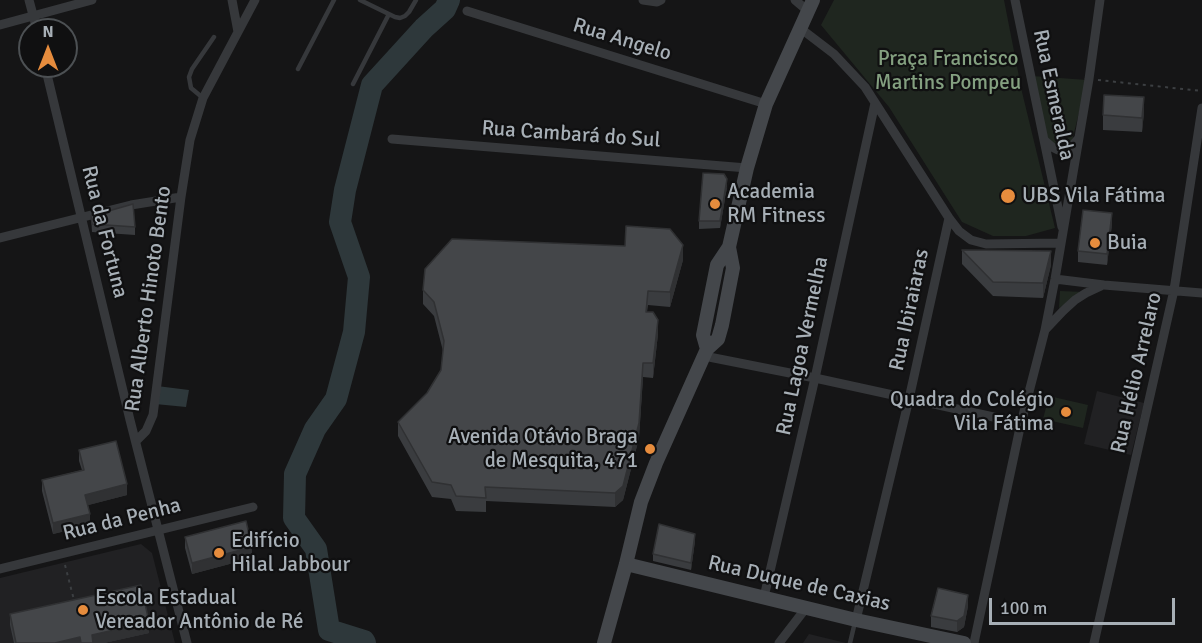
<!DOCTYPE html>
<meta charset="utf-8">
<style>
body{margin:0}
#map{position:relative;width:1202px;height:643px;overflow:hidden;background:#151516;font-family:Signika,sans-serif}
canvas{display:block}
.north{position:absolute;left:18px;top:18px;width:60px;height:60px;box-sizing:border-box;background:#101011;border:2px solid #4c5053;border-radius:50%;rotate:0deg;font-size:16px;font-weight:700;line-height:24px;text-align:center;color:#a7afb6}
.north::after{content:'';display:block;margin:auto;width:21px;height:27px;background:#e68c3d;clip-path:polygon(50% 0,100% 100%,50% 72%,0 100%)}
.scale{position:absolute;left:989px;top:598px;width:186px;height:27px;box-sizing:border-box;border:3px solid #a7afb6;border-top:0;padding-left:8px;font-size:18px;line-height:21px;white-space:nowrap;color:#a7afb6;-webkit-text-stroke:4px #101011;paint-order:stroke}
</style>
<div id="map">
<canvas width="1202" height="643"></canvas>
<div class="north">N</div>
<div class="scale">100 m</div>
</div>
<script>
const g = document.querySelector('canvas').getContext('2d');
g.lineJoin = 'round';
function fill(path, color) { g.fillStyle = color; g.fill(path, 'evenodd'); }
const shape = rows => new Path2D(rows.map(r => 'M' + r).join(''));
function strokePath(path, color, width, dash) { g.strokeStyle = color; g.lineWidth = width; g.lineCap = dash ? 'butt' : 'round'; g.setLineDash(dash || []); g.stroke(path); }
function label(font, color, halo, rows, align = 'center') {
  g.font = font + ' Signika,sans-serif'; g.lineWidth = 4.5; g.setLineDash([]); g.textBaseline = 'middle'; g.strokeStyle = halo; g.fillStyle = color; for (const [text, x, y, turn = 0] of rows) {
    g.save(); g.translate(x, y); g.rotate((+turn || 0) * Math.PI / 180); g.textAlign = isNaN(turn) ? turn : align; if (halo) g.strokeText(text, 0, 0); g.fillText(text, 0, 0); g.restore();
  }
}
fill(shape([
 [1097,391,1144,403,1131,455,1084,444],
 [141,544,152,553,175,643,0,643,0,578],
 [809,634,846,643,803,643]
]), '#212123');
fill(shape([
 [834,0,1004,0,1022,92,1055,228,1026,236,993,236,962,222,889,107,821,25],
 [1032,76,1087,80,1071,145,1059,149,1048,140],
 [1060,291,1084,292,1059,308],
 [1049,396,1088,405,1083,428,1043,419]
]), '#1f261f');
fill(shape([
 [157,386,189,390,186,407,155,404]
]), '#2e383b');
strokePath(shape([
 [365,643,364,641,329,630,316,549,294,518,295,474,315,429,336,399,354,332,359,277,340,222,345,190,372,85,424,28,445,9,449,0]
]), '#2e383b', 22);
strokePath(shape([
 [1098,80,1202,91],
 [65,565,74,600]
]), '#3c3f42', 2, [3, 4.5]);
strokePath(shape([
 [360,0,395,17,400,18,405,16,409,12,416,0],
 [298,69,334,0],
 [353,84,389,14],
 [203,98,191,88,189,77,192,69,214,37],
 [850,643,855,622]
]), '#36383b', 4.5);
strokePath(shape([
 [29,0,37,30],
 [232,0,238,32],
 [643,0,657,2,661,0],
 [795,0,808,11],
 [1015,0,1062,227],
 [467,11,766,104],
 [0,25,92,0],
 [800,28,834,54,865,87,949,218,959,231,971,240,986,244,1061,243],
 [45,66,130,420,187,643],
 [392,139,747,168],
 [1045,141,1052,147,1058,150,1065,150,1071,147,1079,138],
 [0,238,131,205,181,197],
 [1055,279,1104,285,1202,293],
 [1046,329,1063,311,1075,300,1086,293,1101,286],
 [704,356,815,378,1021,423],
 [136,441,146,431,153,415,181,197,190,140,203,98,255,0],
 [0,569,253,507],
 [764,597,815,378,875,103],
 [856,620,909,399,949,218],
 [779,643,806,608],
 [974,643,1021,423,1045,330,1055,279,1089,79,1100,0],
 [1094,643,1174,290,1202,108]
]), '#36383b', 9);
strokePath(shape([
 [707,349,703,335,717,265,729,247,747,168,766,104,813,0],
 [626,564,856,620,964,643],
 [604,643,626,564,641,502,656,463,707,349,718,339,722,325,733,268,729,247]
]), '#44474b', 14);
fill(shape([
 [1144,112,1142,132,1103,130,1103,115],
 [727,187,720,228,699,229,699,221],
 [91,216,135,227,135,235,92,232],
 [1112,224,1107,265,1078,262,1078,251],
 [962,250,1051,265,1043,298,993,296,962,264],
 [683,260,670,307,648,305,647,312,658,334,653,378,643,377,639,438,623,500,615,507,486,501,486,512,456,511,451,499,432,497,398,436,398,422,427,393,441,370,443,351,434,316,423,304,423,290],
 [79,450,127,495,88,505,90,525,53,534,42,491,42,480,82,470,79,461],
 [185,537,252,558,192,574,185,548],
 [695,541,691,570,653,561,653,554],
 [968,606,964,627,957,632,931,627,931,616],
 [10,614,149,633,104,643,14,643,10,625]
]), '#3a3c3f');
fill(shape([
 [1144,97,1144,112,1142,132,1142,118],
 [727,179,727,187,720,228,720,221],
 [1112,213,1112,224,1107,265,1107,254],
 [683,245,683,260,670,307,670,292],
 [1051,251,1051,265,1043,298,1043,283],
 [658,320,658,334,653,378,653,363],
 [643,363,643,377,639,438,623,500,615,507,615,493],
 [127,484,127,495,85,506,85,495],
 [90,514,90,525,53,534,53,523],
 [695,534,695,541,691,570,691,563],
 [252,547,252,558,192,574,192,563],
 [968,595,968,606,964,627,957,632,957,621],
 [149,622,149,633,104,643,92,643,92,635],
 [80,637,80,643,55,643]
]), '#303133');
const building = shape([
 [1104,95,1144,97,1142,118,1103,115,1104,95],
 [703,173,724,174,727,179,720,221,699,221,703,173],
 [133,204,135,227,92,224,91,216,133,204],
 [1083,210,1112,213,1107,254,1078,251,1083,210],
 [626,226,670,229,683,245,670,292,648,291,646,312,653,312,658,320,653,363,643,363,639,423,623,486,615,493,485,487,486,498,456,496,451,485,432,482,398,422,427,393,441,370,444,341,434,302,423,290,425,269,452,239,625,246,626,226],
 [962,250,1051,251,1043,283,993,282,962,250],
 [116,441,127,484,85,495,90,514,53,523,42,480,84,470,79,450,116,441],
 [246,521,252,547,192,563,185,537,246,521],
 [659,524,695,534,691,563,653,554,659,524],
 [141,585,149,622,92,635,93,643,81,643,80,637,55,643,16,643,10,614,141,585],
 [938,588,968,595,964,616,957,621,931,616,938,588]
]);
fill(building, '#444649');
strokePath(building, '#303133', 1.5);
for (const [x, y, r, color] of [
 [1008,196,8,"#e68c3d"],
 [715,204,6,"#e68c3d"],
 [1095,243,6,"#e68c3d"],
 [1066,412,6,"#e68c3d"],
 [650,449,6,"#e68c3d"],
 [219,553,6,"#e68c3d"],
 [83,610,6,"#e68c3d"]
]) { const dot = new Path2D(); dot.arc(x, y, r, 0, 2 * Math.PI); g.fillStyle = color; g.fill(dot); strokePath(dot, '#101011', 2); }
label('21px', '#a7afb6', '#101011', [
 ["Rua Angelo",622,40,17],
 ["Rua Esmeralda",1053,95,78],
 ["Rua Cambará do Sul",571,135,4],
 ["Rua da Fortuna",104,232,76],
 ["Rua Alberto Hinoto Bento",149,299,-82],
 ["Rua Ibiraiaras",910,310,-78],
 ["Rua Lagoa Vermelha",803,346,-78],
 ["Rua Hélio Arrelaro",1137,373,-77],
 ["Rua da Penha",122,520,-14],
 ["Rua Duque de Caxias",799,584,13]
]);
label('21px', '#84a080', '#101011', [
 ["Praça Francisco",948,59],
 ["Martins Pompeu",948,83]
]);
label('21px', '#a7afb6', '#101011', [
 ["Academia",727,192],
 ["RM Fitness",727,216],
 ["UBS Vila Fátima",1022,196],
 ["Buia",1107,243],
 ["Quadra do Colégio",1054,400,"right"],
 ["Vila Fátima",1054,424,"right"],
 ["Avenida Otávio Braga",638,437,"right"],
 ["de Mesquita, 471",638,461,"right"],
 ["Edifício",231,541],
 ["Hilal Jabbour",231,565],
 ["Escola Estadual",95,598],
 ["Vereador Antônio de Ré",95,622]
], 'left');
</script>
